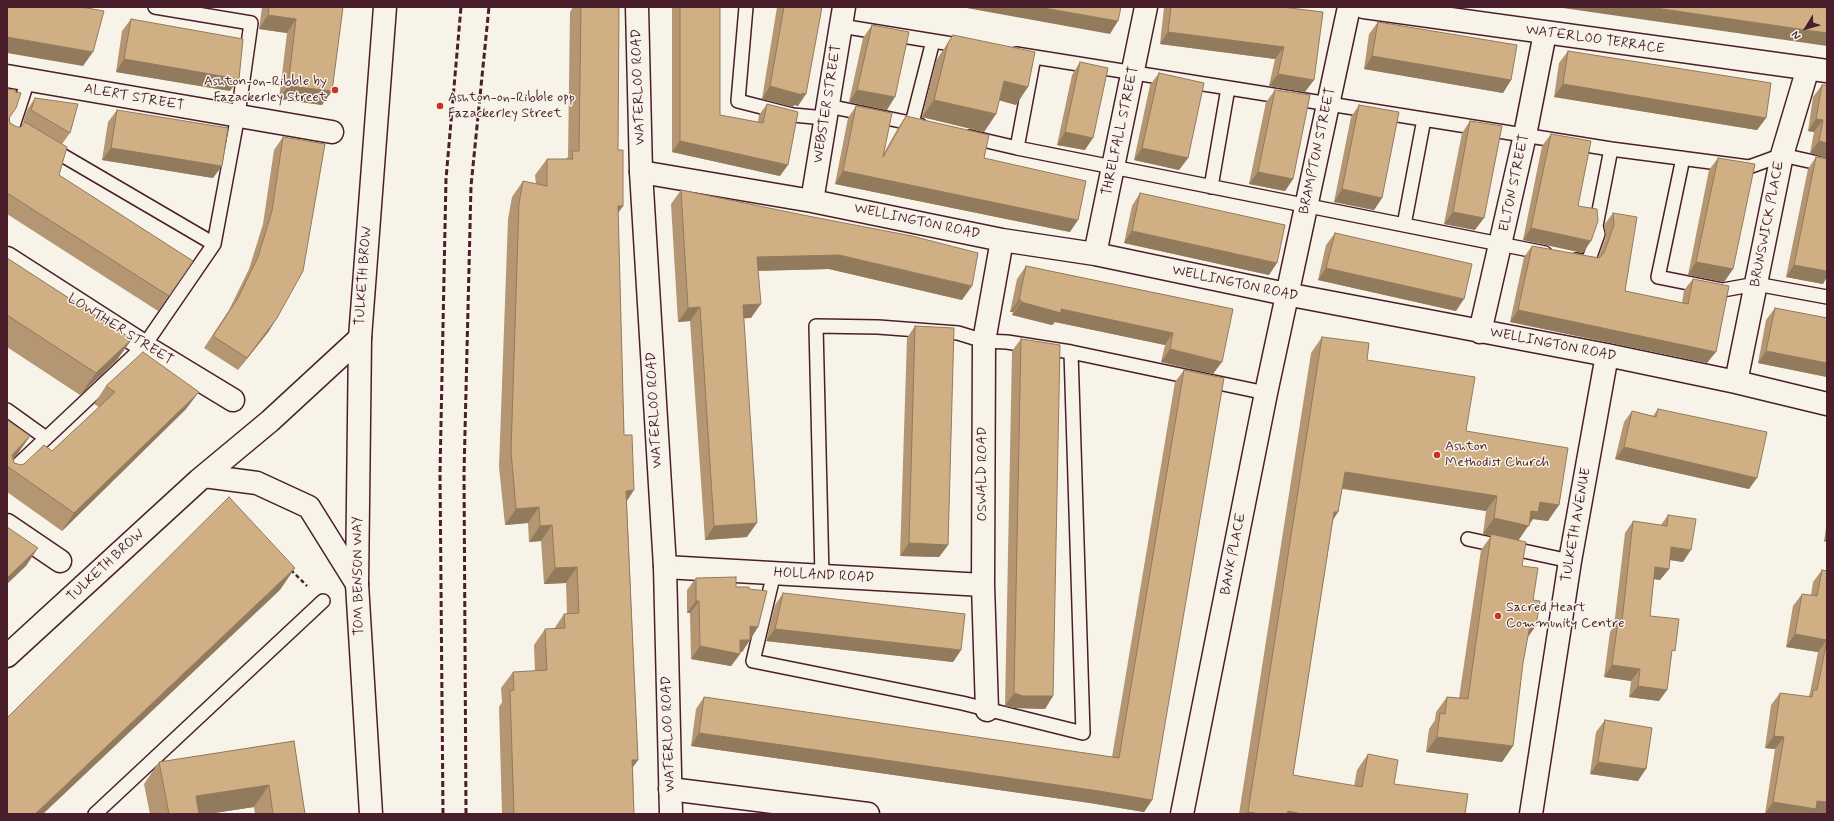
<!DOCTYPE html>
<style>
body{margin:0}
#map{position:relative;width:1834px;height:821px;overflow:hidden;background:#f7f3e8;font-family:Mynerve,sans-serif}
canvas{display:block}
.frame{position:absolute;inset:0;border:8px solid #4a1f2b;pointer-events:none}
.north{position:absolute;left:1786px;top:8px;width:40px;height:40px;-webkit-text-stroke:3px #f7f3e8;paint-order:stroke;rotate:233deg;font-size:11px;font-weight:700;line-height:16px;text-align:center;color:#4a1f2b}
.north::after{content:'';display:block;margin:auto;width:14px;height:18px;background:#4a1f2b;clip-path:polygon(50% 0,100% 100%,50% 72%,0 100%)}
</style>
<div id="map">
<canvas width="1834" height="821"></canvas>
<div class="frame"></div>
<div class="north">N</div>
</div>
<script>
const g = document.querySelector('canvas').getContext('2d');
g.lineJoin = 'round';
const shape = rows => new Path2D(rows.map(r => 'M' + r).join(''));
function strokePath(path, color, width, dash) { g.strokeStyle = color; g.lineWidth = width; g.lineCap = dash ? 'butt' : 'round'; g.setLineDash(dash || []); g.stroke(path); }
function fill(path, color) { g.fillStyle = color; g.fill(path, 'evenodd'); }
function label(font, color, halo, rows, align = 'center') {
  g.font = font + ' Mynerve,sans-serif'; g.lineWidth = 3; g.setLineDash([]); g.textBaseline = 'middle'; g.strokeStyle = halo; g.fillStyle = color; for (const [text, x, y, turn = 0] of rows) {
    g.save(); g.translate(x, y); g.rotate((+turn || 0) * Math.PI / 180); g.textAlign = isNaN(turn) ? turn : align; if (halo) g.strokeText(text, 0, 0); g.fillText(text, 0, 0); g.restore();
  }
}
const service = shape([
 [746,7,738,101,793,115,825,118],
 [841,26,964,46],
 [1016,54,1611,149,1749,167,1782,155,1827,165],
 [828,106,920,125],
 [912,123,933,41],
 [7,134,13,126,28,80],
 [970,137,1017,148,1545,253],
 [50,148,214,244],
 [1017,148,1034,57],
 [1683,158,1658,277,1723,290,1756,284,1827,297],
 [1211,187,1228,88],
 [1404,225,1424,119],
 [1576,260,1588,262,1598,234,1596,226,1611,149],
 [7,410,46,438],
 [7,475,144,346,214,244,238,115,251,23,155,7],
 [1468,539,1570,561],
 [774,573,753,661,962,703,1083,733,1071,352],
 [822,576,816,326,878,327,958,333,984,341,1007,342,1071,352,1266,393],
 [95,814,323,601]
]);
const minor = shape([
 [1364,7,1827,71],
 [7,76,332,132],
 [641,172,812,201,1002,240,1095,254,1286,294,1607,355,1736,382,1827,404],
 [812,201,844,7],
 [1095,254,1146,7],
 [7,258,144,346,233,400],
 [1480,332,1525,135,1545,33],
 [1736,382,1782,155,1808,68],
 [7,525,60,561],
 [665,567,983,585],
 [987,710,983,585,984,341,1002,240],
 [670,789,868,814],
 [1182,814,1266,393,1349,7],
 [1531,814,1570,561,1607,355]
]);
const tertiary = shape([
 [637,7,641,172,665,567,671,814],
 [204,476,257,483,309,507,357,584],
 [7,656,199,480,270,421,360,338]
]);
const secondary = shape([
 [371,814,357,584,360,338,385,7]
]);
strokePath(service, '#4a1f2b', 16);
strokePath(minor, '#4a1f2b', 25);
strokePath(tertiary, '#4a1f2b', 25);
strokePath(secondary, '#4a1f2b', 25);
strokePath(shape([
 [291,570,307,586]
]), '#4a1f2b', 2.5, [4, 3]);
strokePath(service, '#f7f3e8', 13);
strokePath(minor, '#f7f3e8', 22);
strokePath(tertiary, '#f7f3e8', 22);
strokePath(secondary, '#f7f3e8', 22);
strokePath(shape([
 [443,814,440,473,446,179,461,7],
 [466,814,464,473,471,186,489,7]
]), '#4a1f2b', 3, [6, 3]);
fill(shape([
 [262,7,343,7,332,91,322,105,279,99,287,33,259,29],
 [573,7,619,7,618,150,618,212,624,435,638,760,633,767,634,814,502,814,499,707,502,702,501,688,513,672,535,671,534,645,545,629,554,629,564,614,567,614,566,583,544,584,541,541,529,542,528,523,505,525,499,467,508,219,512,197,523,181,536,184,535,175,547,159,566,159,568,157,570,12],
 [672,7,720,7,720,115,758,122,759,115,767,104,780,176,672,152],
 [777,7,822,7,798,106,794,105,793,107,762,99],
 [1164,7,1282,7,1305,92,1269,86,1275,59,1160,44],
 [131,19,230,91,116,72,122,31],
 [1378,22,1511,80,1503,93,1364,69,1369,34],
 [872,25,887,110,849,102,863,38],
 [953,35,1016,105,999,100,996,114,984,132,922,117,936,61,941,53],
 [1568,51,1766,118,1757,130,1554,97,1559,63],
 [1080,62,1085,150,1057,145,1072,75],
 [1159,73,1188,158,1179,170,1134,160,1150,85],
 [1822,85,1827,85,1827,158,1810,153,1814,132,1808,131,1813,97],
 [7,89,10,123,17,127,21,127,24,123,23,122,27,110,35,98,70,133,62,144,59,175,193,261,158,311,7,214],
 [1275,90,1293,179,1285,191,1249,184,1266,102],
 [1359,105,1382,198,1374,210,1334,202,1351,117],
 [856,106,884,153,898,128,906,116,984,158,1070,232,835,184,848,118],
 [117,110,213,178,102,160,108,122],
 [1470,121,1475,230,1444,224,1462,133],
 [1551,134,1578,206,1583,253,1523,240,1542,146],
 [283,137,269,331,238,370,204,348,229,310,249,269,263,224,274,150],
 [1816,157,1823,284,1786,277,1808,169],
 [1718,158,1733,269,1724,282,1688,275,1709,170],
 [681,190,962,300,829,269,758,271,751,318,744,318,747,537,705,540,690,321,678,322,671,204],
 [1140,193,1269,275,1124,243,1132,206],
 [1613,213,1625,291,1682,303,1684,290,1693,279,1707,363,1510,322,1524,257,1532,246,1598,258,1606,237,1604,225],
 [1335,233,1456,311,1318,280,1326,245],
 [7,258,132,339,116,361,80,395,7,347],
 [1026,266,1233,309,1213,374,1161,362,1165,345,1055,322,1052,325,1012,315,1013,312,1010,312,1017,279],
 [1775,308,1827,318,1827,377,1758,363,1766,320],
 [915,326,948,545,939,557,900,556,907,338],
 [1322,337,1367,360,1466,431,1548,521,1533,519,1518,540,1522,566,1527,639,1523,663,1513,746,1502,762,1426,752,1429,729,1435,720,1436,712,1447,697,1459,698,1481,550,1491,536,1483,534,1486,511,1342,489,1338,512,1333,520,1293,775,1354,786,1357,770,1368,754,1394,784,1465,814,1239,814,1311,353],
 [1021,339,1053,696,1045,709,1015,708,1005,706,1012,351],
 [1184,370,1152,800,1144,812,1090,803,691,746,696,709,704,697,1112,757,1175,382],
 [106,386,186,409,62,531,7,492,7,420,30,436,18,453,13,459,14,463,21,465,52,451,99,407,94,404],
 [1658,409,1749,489,1615,459,1624,422,1632,411,1653,416],
 [1668,515,1683,562,1670,560,1669,569,1660,580,1653,579,1650,616,1672,655,1659,701,1629,697,1631,681,1604,677,1610,632,1614,626,1625,533,1633,521,1661,525],
 [1827,521,1827,542,1824,541],
 [1822,570,1827,571,1827,814,1765,814,1775,749,1765,748,1771,705,1780,693,1808,697,1810,693,1818,652,1786,647,1793,606,1802,594,1811,595,1813,582],
 [696,578,736,587,749,589,758,627,742,652,740,652,740,654,731,666,691,659,690,613,687,613,687,590],
 [783,593,961,650,953,662,766,641,775,605],
 [1605,720,1638,781,1590,774,1596,732],
 [294,741,305,814,255,814,254,807,208,814,150,814,144,784,159,762]
]), '#b49672');
fill(shape([
 [961,7,1038,7,1118,21,1110,34],
 [1556,7,1649,7,1827,33,1827,46],
 [268,15,296,19,287,33,259,29],
 [1168,32,1284,47,1275,59,1160,44],
 [7,37,93,52,83,66,7,53],
 [1372,56,1511,80,1503,93,1364,69],
 [124,59,239,79,230,91,116,72],
 [1278,74,1314,80,1305,92,1269,86],
 [1004,81,1028,87,1016,105,991,98],
 [1563,84,1766,118,1757,130,1554,97],
 [288,86,332,91,322,105,279,99],
 [770,86,802,93,806,94,798,106,794,105,793,107,762,99],
 [857,90,895,97,887,110,849,102],
 [934,100,996,114,984,132,922,117],
 [1816,119,1823,120,1814,132,1808,131],
 [1065,132,1093,138,1085,150,1057,145],
 [680,141,788,165,780,176,672,152],
 [1819,141,1827,143,1827,158,1810,153],
 [111,148,222,166,213,178,102,160],
 [1142,148,1188,158,1179,170,1134,160],
 [843,171,1078,220,1070,232,835,184],
 [1258,172,1293,179,1285,191,1249,184],
 [1342,189,1382,198,1374,210,1334,202],
 [618,206,623,206,612,222],
 [1453,212,1484,218,1475,230,1444,224],
 [1531,228,1591,241,1583,253,1523,240],
 [1132,231,1277,263,1269,275,1124,243],
 [839,255,972,286,962,300,829,269,747,271,757,257],
 [1696,262,1733,269,1724,282,1688,275],
 [1794,265,1827,271,1827,277,1823,284,1786,277],
 [1326,268,1464,299,1456,311,1318,280],
 [1019,300,1021,300,1013,312,1010,312],
 [1021,302,1061,309,1173,333,1165,345,1055,322,1052,325,1012,315],
 [761,304,751,318,733,319,743,305],
 [700,307,690,321,678,322,688,308],
 [1518,310,1716,352,1707,363,1510,322],
 [277,318,269,331,238,370],
 [132,339,116,361,80,395,96,373],
 [1170,349,1222,362,1213,374,1161,362],
 [1766,351,1827,363,1827,377,1758,363],
 [199,392,186,409,62,531,74,513],
 [30,436,18,453,7,465,12,455],
 [1624,447,1757,478,1749,489,1615,459],
 [1345,472,1497,496,1486,511,1334,487],
 [634,490,623,507,626,491],
 [1540,502,1559,505,1548,521,1533,519,1518,541,1491,534,1491,536,1483,534,1494,518,1531,511],
 [539,507,528,523,505,525,516,509],
 [1334,512,1338,512,1327,528],
 [757,523,747,537,705,540,714,526],
 [552,525,541,541,529,542,540,526],
 [1827,537,1827,542,1824,541],
 [909,543,948,545,939,557,900,556],
 [1671,547,1691,550,1683,562,1663,559],
 [38,548,26,566,7,584,7,578],
 [577,567,566,583,544,584,555,568],
 [1655,567,1669,569,1660,580,1647,578],
 [295,568,280,590,43,814,35,814],
 [696,601,699,601,690,613,687,613],
 [1530,625,1536,626,1525,641],
 [750,626,758,627,750,640],
 [775,629,961,650,953,662,766,641],
 [1795,634,1827,640,1818,652,1786,647],
 [740,640,750,640,742,652,732,652,740,654,731,666,691,659,700,646],
 [1612,665,1640,669,1631,681,1604,677],
 [1638,686,1667,690,1659,701,1629,697],
 [1014,693,1053,696,1045,709,1015,708,1005,706],
 [699,733,1099,791,1152,800,1144,812,1090,803,691,746],
 [1774,736,1784,737,1775,749,1765,748],
 [1437,737,1513,746,1502,762,1426,752],
 [632,760,638,760,626,776],
 [1598,762,1646,769,1638,781,1590,774],
 [269,785,254,807,208,814,184,814,196,796],
 [1817,801,1827,802,1827,814,1765,814,1773,802],
 [1288,811,1302,814,1286,814],
 [1248,812,1260,814,1246,814]
]), '#927a5c');
const building = shape([
 [7,7,81,7,104,11,93,52,7,37,7,7],
 [269,7,343,7,332,91,288,86,296,19,268,15,269,7],
 [581,7,619,7,618,150,623,150,623,206,618,206,624,435,632,435,634,490,626,491,638,760,632,760,634,814,514,814,510,691,514,690,513,672,547,670,545,629,565,628,564,614,579,613,577,567,555,568,552,525,540,526,539,507,516,509,511,451,519,203,523,181,547,186,547,159,573,159,572,151,579,151,581,7],
 [680,7,720,7,720,115,763,123,767,104,798,112,788,165,680,141,680,7],
 [784,7,822,7,806,94,802,93,802,95,770,86,784,7],
 [1038,7,1121,7,1118,21,1038,7],
 [1171,7,1282,7,1323,12,1314,80,1278,74,1284,47,1168,32,1171,7],
 [1649,7,1827,7,1827,33,1649,7],
 [131,19,243,39,239,79,124,59,131,19],
 [1378,22,1517,45,1511,80,1372,56,1378,22],
 [872,25,909,32,895,97,857,90,872,25],
 [953,35,1035,52,1028,87,1004,81,996,114,934,100,948,43,953,35],
 [1568,51,1771,83,1766,118,1563,84,1568,51],
 [1080,62,1108,68,1093,138,1065,132,1080,62],
 [1159,73,1204,83,1188,158,1142,148,1159,73],
 [1822,85,1827,85,1827,143,1819,141,1823,120,1816,119,1822,85],
 [7,89,15,90,15,92,21,93,16,108,9,118,10,123,17,127,21,127,25,122,67,147,59,175,193,261,169,296,7,193,7,89],
 [1275,90,1310,95,1293,179,1258,172,1275,90],
 [35,98,78,104,70,133,31,110,35,98],
 [1359,105,1399,112,1382,198,1342,189,1359,105],
 [856,106,892,113,883,157,906,116,989,135,984,158,1086,181,1078,220,843,171,856,106],
 [117,110,228,128,222,166,111,148,117,110],
 [1470,121,1502,126,1484,218,1453,212,1470,121],
 [1551,134,1591,141,1578,206,1597,209,1598,221,1591,241,1531,228,1551,134],
 [283,137,325,144,303,271,277,318,247,358,213,336,238,298,258,257,272,211,283,137],
 [1816,157,1827,159,1827,271,1794,265,1816,157],
 [1718,158,1755,164,1733,269,1696,262,1718,158],
 [681,190,808,216,912,236,978,253,972,286,839,255,757,257,761,304,743,305,757,523,714,526,700,307,688,308,681,190],
 [1140,193,1285,225,1277,263,1132,231,1140,193],
 [1613,213,1637,217,1625,291,1688,304,1693,279,1729,286,1716,352,1518,310,1532,246,1599,258,1604,253,1614,225,1613,213],
 [1335,233,1472,264,1464,299,1326,268,1335,233],
 [7,258,132,339,96,373,7,315,7,258],
 [1026,266,1233,309,1222,362,1170,349,1173,333,1061,309,1061,313,1021,302,1021,300,1019,300,1026,266],
 [1775,308,1827,318,1827,363,1766,351,1775,308],
 [915,326,954,328,948,545,909,543,915,326],
 [1322,337,1369,343,1367,360,1475,377,1466,431,1568,448,1559,505,1540,502,1538,512,1531,511,1529,526,1494,518,1497,496,1345,472,1338,512,1334,512,1293,775,1362,787,1368,754,1398,760,1394,784,1468,794,1465,814,1302,814,1288,811,1287,814,1260,814,1248,812,1322,337],
 [1021,339,1060,345,1053,696,1023,696,1014,693,1021,339],
 [143,352,199,392,74,513,7,466,7,420,30,436,12,455,14,463,21,465,24,464,44,445,52,451,115,392,106,386,143,352],
 [1184,370,1224,378,1152,800,1099,791,699,733,704,697,1119,758,1184,370],
 [1658,409,1767,432,1757,478,1624,447,1632,411,1656,417,1658,409],
 [229,497,295,568,35,814,7,814,7,718,229,497],
 [1668,515,1696,519,1691,550,1671,547,1669,569,1655,567,1650,616,1679,619,1675,651,1672,650,1667,690,1638,686,1640,669,1612,665,1618,621,1622,621,1633,521,1667,526,1668,515],
 [7,527,38,548,7,578,7,527],
 [1491,534,1526,542,1522,566,1538,568,1533,600,1540,601,1536,626,1530,625,1523,663,1513,746,1437,737,1440,713,1445,714,1447,697,1468,699,1491,534],
 [1822,570,1827,571,1827,802,1817,801,1816,809,1773,802,1784,737,1774,736,1780,693,1812,697,1813,690,1817,690,1827,640,1795,634,1802,594,1817,596,1822,570],
 [736,577,736,587,749,587,749,589,767,591,758,627,750,626,750,640,740,640,740,654,700,646,699,601,696,601,696,578,736,577],
 [783,593,965,614,961,650,775,629,783,593],
 [1605,720,1652,728,1646,769,1598,762,1605,720],
 [294,741,305,814,273,814,269,785,196,796,199,814,169,814,159,762,294,741]
]);
fill(building, '#d1af84');
strokePath(building, '#927a5c', 1);
for (const [x, y, r, color] of [
 [335,90,4,"#c8321e"],
 [440,106,4,"#c8321e"],
 [1437,455,4,"#c8321e"],
 [1498,616,4,"#c8321e"]
]) { const dot = new Path2D(); dot.arc(x, y, r, 0, 2 * Math.PI); g.fillStyle = color; g.fill(dot); strokePath(dot, '#f7f3e8', 1.5); }
label('14px', '#4a1f2b', '#f7f3e8', [
 ["WATERLOO TERRACE",1595,40,8],
 ["WATERLOO ROAD",639,87,-92],
 ["ALERT STREET",134,98,10],
 ["WEBSTER STREET",828,104,-81],
 ["THRELFALL STREET",1121,131,-78],
 ["BRAMPTON STREET",1318,151,-78],
 ["ELTON STREET",1515,183,-78],
 ["WELLINGTON ROAD",917,222,12],
 ["BRUNSWICK PLACE",1768,224,-79],
 ["TULKETH BROW",364,276,-86],
 ["WELLINGTON ROAD",1235,284,12],
 ["LOWTHER STREET",120,330,32],
 ["WELLINGTON ROAD",1553,345,11],
 ["WATERLOO ROAD",655,410,-93],
 ["OSWALD ROAD",983,474,-90],
 ["TULKETH AVENUE",1577,525,-80],
 ["BANK PLACE",1234,554,-79],
 ["TULKETH BROW",106,566,-43],
 ["TOM BENSON WAY",359,576,-91],
 ["HOLLAND ROAD",824,576,3],
 ["WATERLOO ROAD",669,734,-92]
]);
label('14px', '#4a1f2b', '#f7f3e8', [
 ["Ashton-on-Ribble by",327,82,"right"],
 ["Fazackerley Street",327,98,"right"],
 ["Ashton-on-Ribble opp",448,98],
 ["Fazackerley Street",448,114],
 ["Ashton",1445,447],
 ["Methodist Church",1445,463],
 ["Sacred Heart",1506,608],
 ["Community Centre",1506,624]
], 'left');
</script>
